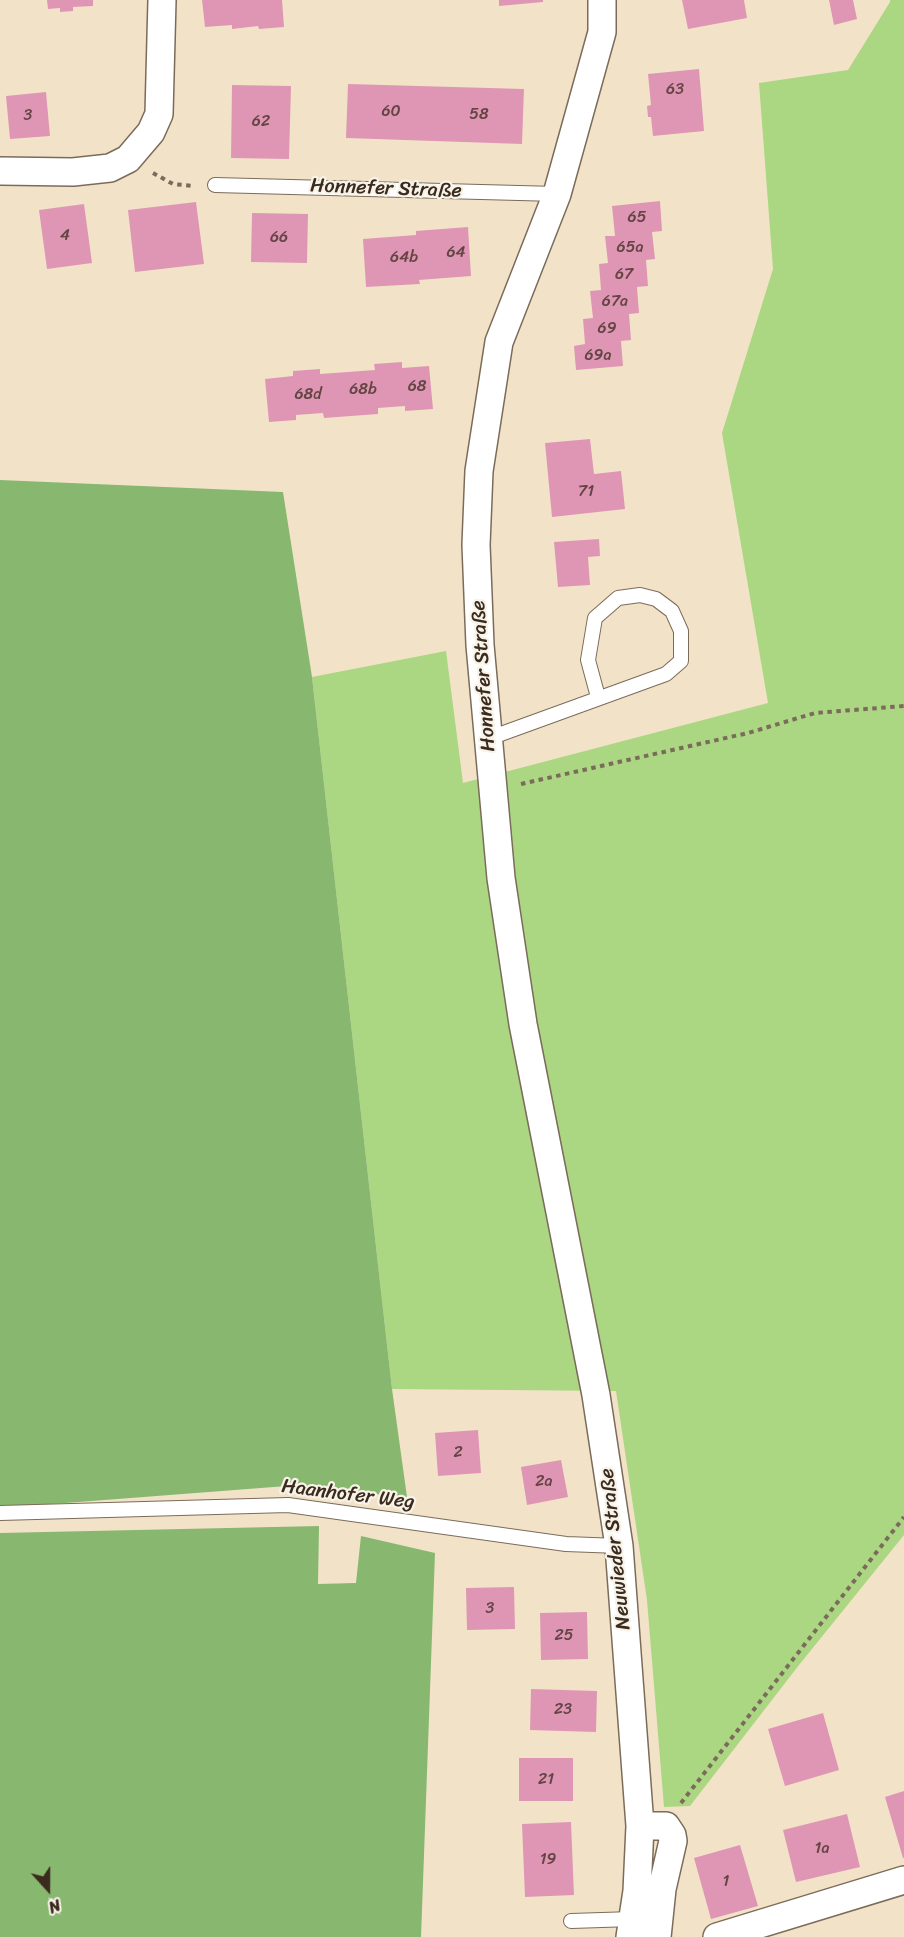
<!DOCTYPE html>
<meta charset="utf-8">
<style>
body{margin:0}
#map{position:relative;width:904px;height:1937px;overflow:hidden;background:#f2e3c8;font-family:Sriracha,sans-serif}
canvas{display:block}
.north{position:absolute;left:18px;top:1859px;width:60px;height:60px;-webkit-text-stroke:4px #f7f3e8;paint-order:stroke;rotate:159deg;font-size:16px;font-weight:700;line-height:24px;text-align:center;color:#3b2a1e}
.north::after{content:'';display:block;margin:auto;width:21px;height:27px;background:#3b2a1e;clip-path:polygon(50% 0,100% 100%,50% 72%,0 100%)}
</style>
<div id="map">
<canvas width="904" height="1937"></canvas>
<div class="north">N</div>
</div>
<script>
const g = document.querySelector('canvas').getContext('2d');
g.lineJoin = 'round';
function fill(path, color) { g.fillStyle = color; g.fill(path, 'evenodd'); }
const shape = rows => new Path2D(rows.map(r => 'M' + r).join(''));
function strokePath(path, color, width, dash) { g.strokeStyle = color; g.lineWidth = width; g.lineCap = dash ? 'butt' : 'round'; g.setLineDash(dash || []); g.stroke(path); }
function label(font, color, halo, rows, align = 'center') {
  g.font = font + ' Sriracha,sans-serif'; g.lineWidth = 4.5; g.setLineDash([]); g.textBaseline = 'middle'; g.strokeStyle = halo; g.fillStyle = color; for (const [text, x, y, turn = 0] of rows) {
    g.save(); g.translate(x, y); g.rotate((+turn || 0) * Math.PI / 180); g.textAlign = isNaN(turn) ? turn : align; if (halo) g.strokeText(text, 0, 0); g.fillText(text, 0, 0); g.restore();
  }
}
fill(shape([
 [890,0,904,0,904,1535,799,1665,690,1806,664,1807,647,1600,616,1391,392,1389,312,677,446,651,463,783,768,703,722,433,773,269,759,83,848,70,890,2]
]), '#abd682');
fill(shape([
 [0,480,283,492,312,677,392,1389,407,1497,287,1486,0,1508],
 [319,1526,318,1584,356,1583,361,1536,435,1553,421,1937,0,1937,0,1533]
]), '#88b770');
fill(shape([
 [47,0,93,0,93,6,73,7,73,11,60,12,60,8,48,9],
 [202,0,282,0,284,27,259,29,258,26,232,29,232,25,205,27],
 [499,0,543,0,543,2,499,6],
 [682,0,744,0,747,18,688,29],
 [829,0,853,0,857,19,834,25],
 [699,69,704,131,653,136,651,117,648,117,647,106,651,105,648,74],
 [348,84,524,89,522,144,346,138],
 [232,85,291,86,289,159,231,158],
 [46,92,50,136,10,139,6,96],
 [660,201,662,231,652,232,655,259,646,260,648,286,637,287,639,313,629,314,631,340,621,341,623,366,576,370,574,346,585,344,583,319,593,318,590,291,601,290,599,264,608,263,605,236,615,236,612,206],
 [196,202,204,264,135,272,128,210],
 [84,204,92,263,47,269,39,210],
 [252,213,308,214,307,263,251,262],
 [468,227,471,276,419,280,420,284,366,287,363,239,416,235,416,231],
 [402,362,402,368,429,366,433,409,405,411,405,406,378,408,378,414,324,418,323,413,296,415,296,420,269,422,265,379,293,376,293,371,320,369,320,374,375,370,374,364],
 [590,439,594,474,621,471,625,509,552,517,545,443],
 [599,539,600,556,588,557,590,585,558,587,554,542],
 [478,1430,481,1473,438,1476,435,1433],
 [561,1460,568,1497,527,1505,521,1467],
 [514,1587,515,1629,467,1630,466,1588],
 [587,1612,588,1659,541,1660,540,1613],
 [531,1689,597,1691,596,1732,530,1730],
 [823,1713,839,1770,785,1786,768,1729],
 [519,1758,573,1758,573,1801,519,1801],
 [904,1791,904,1858,903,1858,885,1797],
 [847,1814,860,1867,796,1882,783,1830],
 [571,1822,574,1895,525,1897,522,1824],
 [740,1845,758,1906,711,1919,694,1858]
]), '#df96b5');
const service = shape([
 [215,185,557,194],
 [487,739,666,674,681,661,681,631,672,611,656,599,640,595,618,598,595,618,588,660,598,697],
 [0,1513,288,1505,566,1544,619,1546],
 [571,1921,633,1919]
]);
const minor = shape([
 [602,0,602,32,557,194,499,342,479,471,476,545,480,645,501,878,523,1024,596,1395,619,1546,640,1826,637,1891,630,1937],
 [0,171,73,172,110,168,128,159,151,132,159,114,162,0],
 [640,1826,666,1826,672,1835,673,1841,662,1889,657,1937],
 [717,1937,904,1880]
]);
strokePath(service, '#7b6b5a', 16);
strokePath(minor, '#7b6b5a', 30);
strokePath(shape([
 [153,173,173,184,194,186],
 [521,784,748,733,815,713,904,706],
 [681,1803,904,1517]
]), '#7b6b5a', 4, [4.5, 4.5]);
strokePath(service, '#fff', 14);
strokePath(minor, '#fff', 27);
label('16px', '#644544', null, [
 ["63",675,90],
 ["60",391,112],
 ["58",479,115],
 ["3",28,116],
 ["62",261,122],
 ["65",637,218],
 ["4",65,236],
 ["66",279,238],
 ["65a",630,248],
 ["64",456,253],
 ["64b",404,258],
 ["67",624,275],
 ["67a",615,302],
 ["69",607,329],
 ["69a",598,356],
 ["68",417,387],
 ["68b",363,390],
 ["68d",308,395],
 ["71",586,492],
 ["2",458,1453],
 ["2a",544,1482],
 ["3",490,1609],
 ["25",564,1636],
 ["23",563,1710],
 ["21",546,1780],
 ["1a",822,1849],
 ["19",548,1860],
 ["1",726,1882]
]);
label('20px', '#3b2a1e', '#f7f3e8', [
 ["Honnefer Straße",386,189,2],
 ["Honnefer Straße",484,676,-94],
 ["Haanhofer Weg",348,1495,7],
 ["Neuwieder Straße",616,1549,-96]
]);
</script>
